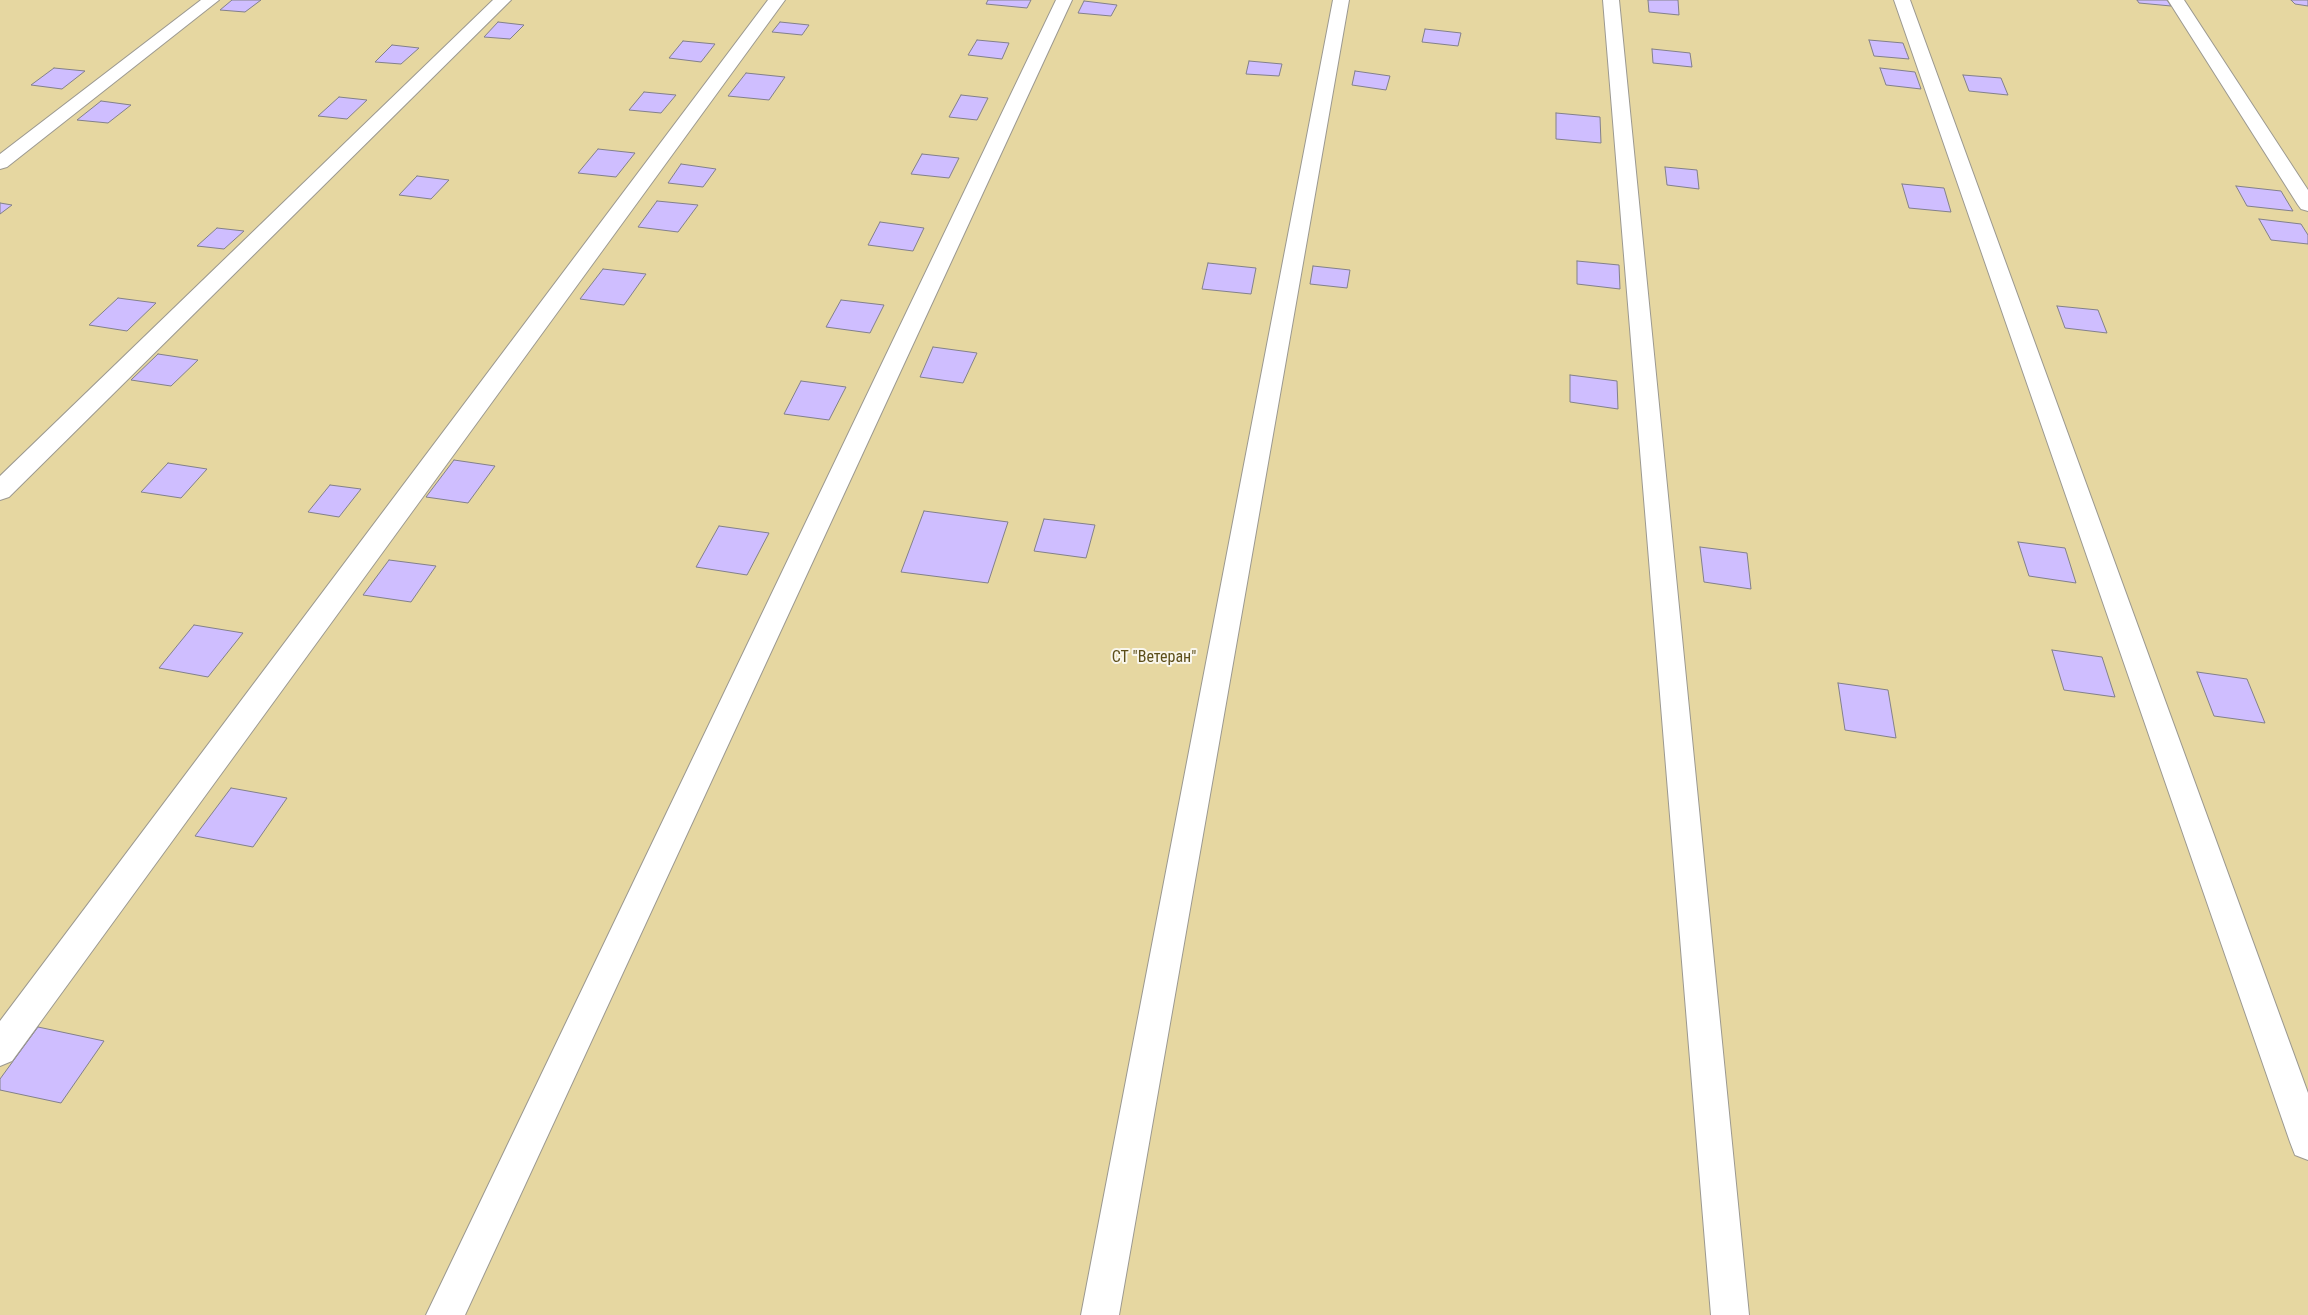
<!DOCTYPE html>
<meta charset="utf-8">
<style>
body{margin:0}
canvas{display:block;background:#f9f6ec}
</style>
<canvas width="2308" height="1315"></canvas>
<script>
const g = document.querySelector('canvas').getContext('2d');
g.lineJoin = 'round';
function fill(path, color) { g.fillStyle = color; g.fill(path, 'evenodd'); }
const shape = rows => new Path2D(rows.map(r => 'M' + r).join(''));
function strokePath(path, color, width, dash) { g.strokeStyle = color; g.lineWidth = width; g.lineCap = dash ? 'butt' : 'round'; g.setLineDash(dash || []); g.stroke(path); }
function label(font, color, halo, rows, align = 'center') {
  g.font = font + ' "Roboto Condensed",sans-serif'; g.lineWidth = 4; g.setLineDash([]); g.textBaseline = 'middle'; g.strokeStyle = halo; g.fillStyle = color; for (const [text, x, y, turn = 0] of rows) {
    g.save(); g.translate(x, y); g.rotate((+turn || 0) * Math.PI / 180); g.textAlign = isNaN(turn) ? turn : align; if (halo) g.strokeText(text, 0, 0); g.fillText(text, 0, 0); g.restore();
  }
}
fill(shape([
 [0,0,2308,0,2308,1315,0,1315]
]), '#e6d7a1');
const building = shape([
 [232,0,261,0,245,12,220,10,232,0],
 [988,0,1031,0,1027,8,986,4,988,0],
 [1648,0,1678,0,1679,15,1649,12,1648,0],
 [2137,0,2167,0,2171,6,2139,3,2137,0],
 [2291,0,2308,0,2308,6,2295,4,2291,0],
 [1084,1,1117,5,1111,16,1078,13,1084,1],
 [498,22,524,25,510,39,484,37,498,22],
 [780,22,809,25,802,35,772,32,780,22],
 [1425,29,1461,33,1458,46,1422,42,1425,29],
 [977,40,1009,43,1002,59,968,55,977,40],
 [1869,40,1903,43,1909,59,1874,56,1869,40],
 [683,41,715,44,701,62,669,58,683,41],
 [392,45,419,48,401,64,375,62,392,45],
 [1652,49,1690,53,1692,67,1653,63,1652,49],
 [1249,61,1282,64,1279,76,1246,74,1249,61],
 [54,68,85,71,62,89,31,85,54,68],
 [1880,68,1915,72,1921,89,1886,85,1880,68],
 [1355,71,1390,76,1386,90,1352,85,1355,71],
 [746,73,785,77,769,100,728,96,746,73],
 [1963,75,2001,78,2008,95,1969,91,1963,75],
 [644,92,676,95,661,113,629,110,644,92],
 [961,95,988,98,977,120,949,117,961,95],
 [339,97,367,100,347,119,318,116,339,97],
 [101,101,131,105,108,123,77,120,101,101],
 [1556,113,1600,117,1601,143,1556,139,1556,113],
 [598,149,635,153,616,177,578,173,598,149],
 [922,154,959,158,949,178,911,174,922,154],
 [681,164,716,169,703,187,668,183,681,164],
 [1665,167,1697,170,1699,189,1667,185,1665,167],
 [417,176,449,180,431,199,399,195,417,176],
 [1902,184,1944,188,1951,212,1909,208,1902,184],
 [2236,186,2281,191,2293,211,2247,206,2236,186],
 [657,201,698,205,678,232,638,227,657,201],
 [0,203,12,205,0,214,0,203],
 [2259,219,2301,224,2308,235,2308,244,2271,240,2259,219],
 [880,222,924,228,913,251,868,245,880,222],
 [217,228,244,231,224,249,197,246,217,228],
 [1577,261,1619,265,1620,289,1577,284,1577,261],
 [1208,263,1256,268,1251,294,1202,289,1208,263],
 [1313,266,1350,270,1347,288,1310,284,1313,266],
 [603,269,646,274,624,305,580,299,603,269],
 [118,298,156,303,127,331,89,325,118,298],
 [841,300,884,305,870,333,826,327,841,300],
 [2057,306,2098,310,2107,333,2065,328,2057,306],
 [933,347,977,353,963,383,920,377,933,347],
 [158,354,198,360,171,386,131,380,158,354],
 [1570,375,1617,381,1618,409,1570,402,1570,375],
 [801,381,846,387,829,420,784,414,801,381],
 [454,460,495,466,468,503,426,497,454,460],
 [168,463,207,469,181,498,141,492,168,463],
 [330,485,361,489,339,517,308,512,330,485],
 [924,511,1008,522,988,583,901,572,924,511],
 [1044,519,1095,525,1086,558,1034,551,1044,519],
 [719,526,769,533,747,575,696,567,719,526],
 [2018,542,2065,548,2076,583,2029,576,2018,542],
 [1700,547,1747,553,1751,589,1704,582,1700,547],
 [389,560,436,566,411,602,363,595,389,560],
 [194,625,243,633,208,677,159,668,194,625],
 [2052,650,2102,657,2115,697,2064,690,2052,650],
 [2197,672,2247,679,2265,723,2214,716,2197,672],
 [1838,683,1888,690,1896,738,1845,730,1838,683],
 [231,788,287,798,253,847,195,836,231,788],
 [38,1027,104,1041,61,1103,0,1090,0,1079,38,1027]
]);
fill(building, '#cfbeff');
strokePath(building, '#83818a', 1);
const minor = shape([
 [201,0,219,0,7,167,0,169,0,154,201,0],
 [493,0,511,0,9,497,0,500,0,476,493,0],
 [768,0,785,0,12,1061,0,1066,0,1021,768,0],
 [1056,0,1072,0,465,1315,426,1315,1056,0],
 [1333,0,1349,0,1119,1315,1081,1315,1333,0],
 [1603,0,1619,0,1749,1315,1711,1315,1603,0],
 [1894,0,1910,0,2308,1093,2308,1160,2295,1155,2290,1142,1894,0],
 [2168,0,2184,0,2308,190,2308,211,2301,209,2298,205,2168,0]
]);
strokePath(minor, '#9c9990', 2);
fill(minor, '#fff');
label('16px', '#5c4e19', '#f9f6ec', [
 ["СТ \"Ветеран\"",1154,658]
]);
</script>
